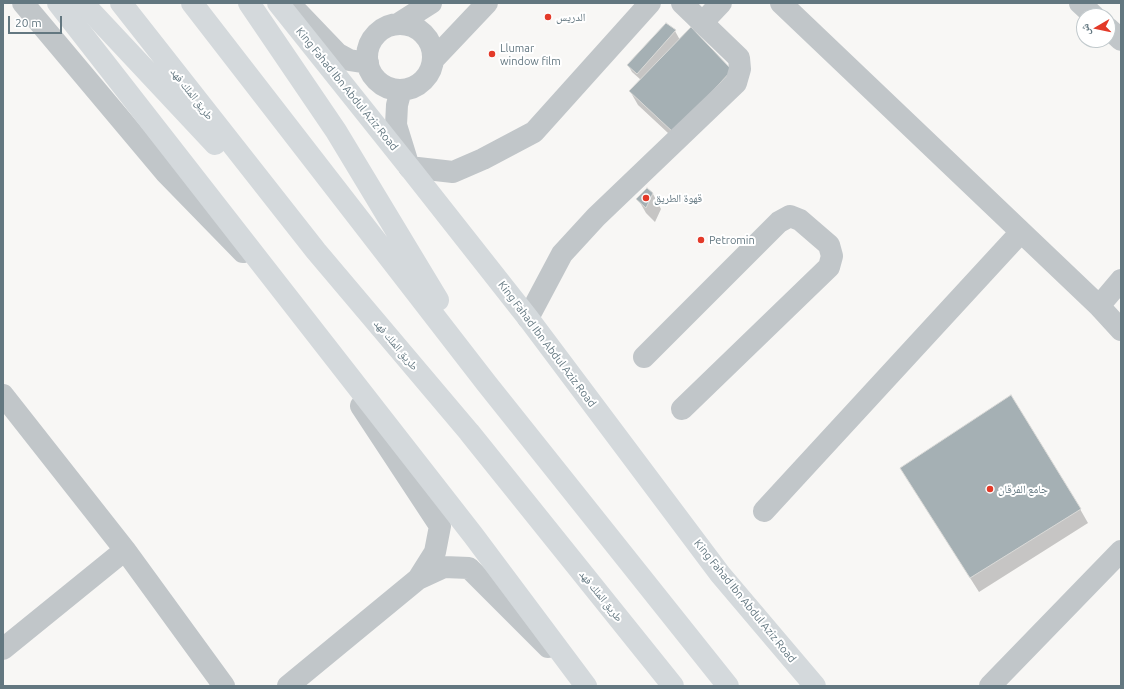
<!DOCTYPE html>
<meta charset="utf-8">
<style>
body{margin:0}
#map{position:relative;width:1124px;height:689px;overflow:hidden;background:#f8f7f5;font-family:Ubuntu,"Noto Naskh Arabic",sans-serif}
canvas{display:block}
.frame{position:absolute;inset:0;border:4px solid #637780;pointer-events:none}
.north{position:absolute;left:1076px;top:8px;width:40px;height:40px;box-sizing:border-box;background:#fff;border:1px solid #c1c9cc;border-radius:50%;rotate:261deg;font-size:11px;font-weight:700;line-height:16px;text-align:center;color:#637780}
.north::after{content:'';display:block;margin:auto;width:14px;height:18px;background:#e33a29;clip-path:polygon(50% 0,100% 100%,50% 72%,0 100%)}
.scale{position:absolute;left:8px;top:16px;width:54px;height:18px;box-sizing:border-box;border:2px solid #637780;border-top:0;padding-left:5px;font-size:12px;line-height:14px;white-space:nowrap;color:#637780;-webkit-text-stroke:3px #fff;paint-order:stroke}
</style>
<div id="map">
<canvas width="1124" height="689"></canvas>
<div class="frame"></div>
<div class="north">ش</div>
<div class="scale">20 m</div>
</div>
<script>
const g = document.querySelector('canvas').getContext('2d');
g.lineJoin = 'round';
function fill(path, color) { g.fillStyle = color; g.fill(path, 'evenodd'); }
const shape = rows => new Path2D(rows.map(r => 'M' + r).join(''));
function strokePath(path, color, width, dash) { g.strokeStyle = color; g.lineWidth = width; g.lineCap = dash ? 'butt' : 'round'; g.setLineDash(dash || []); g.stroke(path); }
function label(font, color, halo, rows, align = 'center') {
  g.font = font + ' Ubuntu,"Noto Naskh Arabic",sans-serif'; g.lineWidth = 4; g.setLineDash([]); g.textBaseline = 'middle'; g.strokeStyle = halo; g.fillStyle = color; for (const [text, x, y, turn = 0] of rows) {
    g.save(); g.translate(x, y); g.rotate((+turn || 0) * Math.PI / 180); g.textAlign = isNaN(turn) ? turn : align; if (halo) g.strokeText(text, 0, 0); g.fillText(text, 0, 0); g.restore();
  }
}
fill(shape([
 [675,31,680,40,731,70,683,147,638,105,630,91,641,80,632,72,628,65],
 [647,190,653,194,661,209,655,222,646,213,638,199],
 [901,469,1080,509,1088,523,979,592]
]), '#0003');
const building = shape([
 [666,23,676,30,637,74,627,65,666,23],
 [691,27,732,70,674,133,629,91,691,27],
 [647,188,653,193,646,208,636,199,647,188],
 [1011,395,1081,509,970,578,900,468,1011,395]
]);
fill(building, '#a5b0b4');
strokePath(building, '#d9d9d7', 1);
strokePath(shape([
 [23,3,165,172,243,252],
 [289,3,338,54,349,60,368,63],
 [781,3,1099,306,1121,330],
 [1080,3,1094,16],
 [702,23,721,3],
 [398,24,431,3],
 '367 57a33 33 0 1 1 66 0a33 33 0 1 1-66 0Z',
 [1108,28,1121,40],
 [433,60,487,3],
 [401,90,397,105,396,125,409,167,453,172,483,159,534,132,650,3],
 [1099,306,1121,280],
 [528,318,562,254,596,217,736,83,740,69,739,58,682,3],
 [644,357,779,222,790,216,800,220,829,245,832,256,829,267,682,409],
 [3,395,125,550,224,686],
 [361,406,440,526,435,552,418,579,444,567,469,568,548,647],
 [764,511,1021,232],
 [3,649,125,550],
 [288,686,418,579],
 [990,686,1121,551]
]), '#c1c6c9', 22);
strokePath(shape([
 [58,3,473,535,586,686],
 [278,3,409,167,528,318,720,574,815,686]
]), '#d4d9dc', 22);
strokePath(shape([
 [83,3,215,144],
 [121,3,316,251,469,432,673,686],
 [192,3,487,384,728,686],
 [249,3,336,131,438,300]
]), '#d4d9dc', 22);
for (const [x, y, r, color] of [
 [548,17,4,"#e33a29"],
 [492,54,4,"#e33a29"],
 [646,198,4,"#e33a29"],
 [701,240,4,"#e33a29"],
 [990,489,4,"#e33a29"]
]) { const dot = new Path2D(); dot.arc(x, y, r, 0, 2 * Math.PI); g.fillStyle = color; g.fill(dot); strokePath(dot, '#fff', 1.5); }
label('11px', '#637780', '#fff', [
 ["الدريس",556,17],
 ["Llumar",500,48],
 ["window film",500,61],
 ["قهوة الطريق",654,198],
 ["Petromin",709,240],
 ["جامع الفرقان",998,489]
], 'left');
label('11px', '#637780', '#fff', [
 ["King Fahad Ibn Abdul Aziz Road",347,89,51],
 ["طريق الملك فهد",192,94,52],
 ["King Fahad Ibn Abdul Aziz Road",547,344,53],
 ["طريق الملك فهد",396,345,50],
 ["طريق الملك فهد",601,596,51],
 ["King Fahad Ibn Abdul Aziz Road",745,601,51]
]);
</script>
